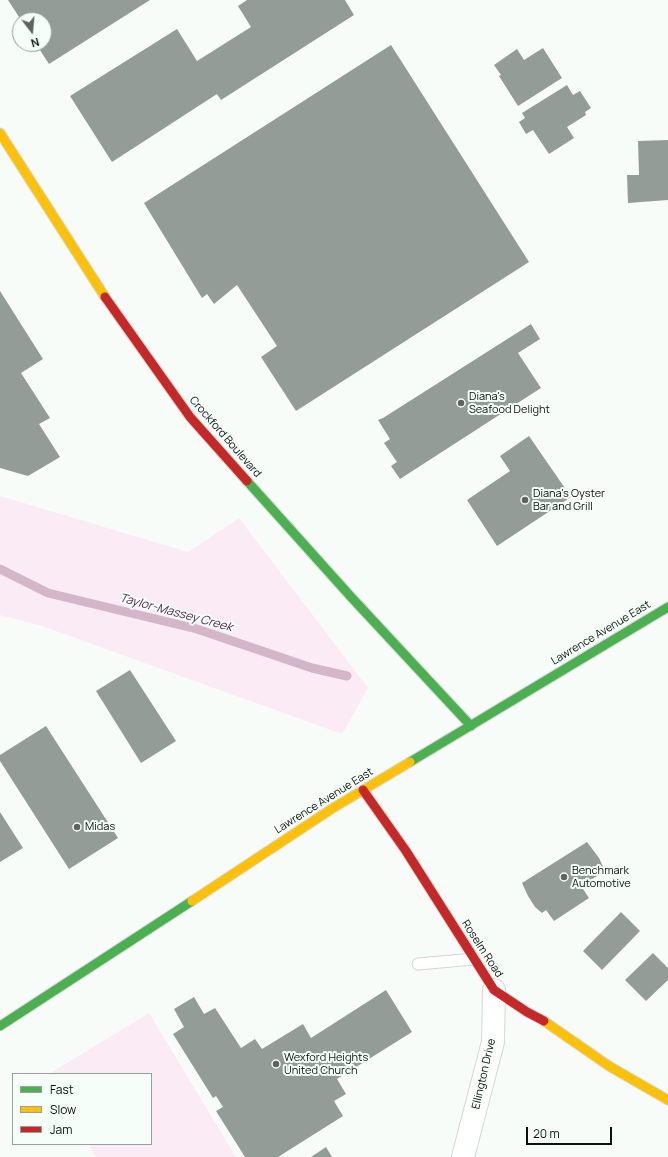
<!DOCTYPE html>
<style>
body{margin:0}
#map{position:relative;width:668px;height:1157px;overflow:hidden;background:#f7fcf9;font-family:Manrope,sans-serif}
canvas{display:block}
.legend{position:absolute;left:12px;top:1073px;width:140px;height:72px;box-sizing:border-box;background:#f5fef8;border:1px solid #97a09a;margin:0;padding:5px 7px;list-style:none;font-size:12px;color:#0a120d}
.legend li{display:flex;align-items:center;gap:8px;height:20px}
.legend b{width:20px;border:1px solid #97a09a}
.north{position:absolute;left:12px;top:12px;width:40px;height:40px;box-sizing:border-box;background:#f5fef8;border:1px solid #97a09a;border-radius:50%;rotate:164deg;font-size:11px;font-weight:700;line-height:16px;text-align:center;color:#0a120d}
.north::after{content:'';display:block;margin:auto;width:14px;height:18px;background:#5d6460;clip-path:polygon(50% 0,100% 100%,50% 72%,0 100%)}
.scale{position:absolute;left:526px;top:1127px;width:86px;height:18px;box-sizing:border-box;border:2px solid #0a120d;border-top:0;padding-left:5px;font-size:12px;line-height:14px;white-space:nowrap;color:#0a120d;-webkit-text-stroke:3px #f5fef8;paint-order:stroke}
</style>
<div id="map">
<canvas width="668" height="1157"></canvas>
<ul class="legend">
<li><b style="height:5px;background:#4caf50"></b>Fast</li>
<li><b style="height:5px;background:#ffc107"></b>Slow</li>
<li><b style="height:5px;background:#c62828"></b>Jam</li>
</ul>
<div class="north">N</div>
<div class="scale">20 m</div>
</div>
<script>
const g = document.querySelector('canvas').getContext('2d');
g.lineJoin = 'round';
function fill(path, color) { g.fillStyle = color; g.fill(path, 'evenodd'); }
const shape = rows => new Path2D(rows.map(r => 'M' + r).join(''));
function strokePath(path, color, width, dash) { g.strokeStyle = color; g.lineWidth = width; g.lineCap = dash ? 'butt' : 'round'; g.setLineDash(dash || []); g.stroke(path); }
function label(font, color, halo, rows, align = 'center') {
  g.font = font + ' Manrope,sans-serif'; g.lineWidth = 4; g.setLineDash([]); g.textBaseline = 'middle'; g.strokeStyle = halo; g.fillStyle = color; for (const [text, x, y, turn = 0] of rows) {
    g.save(); g.translate(x, y); g.rotate((+turn || 0) * Math.PI / 180); g.textAlign = isNaN(turn) ? turn : align; if (halo) g.strokeText(text, 0, 0); g.fillText(text, 0, 0); g.restore();
  }
}
fill(shape([
 [0,496,188,552,239,518,368,688,342,734,42,626,0,615],
 [149,1013,236,1157,96,1157,88,1144,151,1144,151,1074,49,1074]
]), '#faebf5');
strokePath(shape([
 [0,569,48,593,197,629,312,668,347,676]
]), '#d3b7c9', 9);
fill(shape([
 [8,0,150,0,49,64,36,44,44,44,44,20,21,20],
 [247,0,345,0,354,15,221,100,217,94,112,162,70,96,177,29,197,61,251,27,238,6],
 [391,45,529,262,296,411,261,357,277,346,237,285,214,304,207,294,202,298,144,203],
 [543,48,562,78,518,106,499,76,501,75,494,65,517,49,524,60],
 [567,85,573,95,580,91,591,108,585,112,586,115,567,127,574,138,549,154,533,130,526,134,519,122,525,118,522,113],
 [668,140,668,200,628,203,627,175,639,175,638,141],
 [0,291,43,359,21,373,50,418,39,424,60,457,28,476,0,468],
 [531,324,540,339,518,353,541,388,400,479,391,466,397,462,384,443,390,439,378,420,383,418],
 [529,436,571,497,497,546,467,500,510,471,500,456],
 [130,670,176,741,141,763,96,691],
 [46,726,118,838,69,869,0,761,0,755],
 [0,812,23,848,0,862],
 [587,842,599,858,605,871,581,886,589,898,554,921,546,910,542,913,535,907,528,896,522,883],
 [621,912,640,931,602,970,583,951],
 [653,953,668,968,668,980,646,1001,625,980],
 [386,990,412,1032,337,1079,346,1094,334,1101,343,1116,278,1157,245,1157,216,1111,223,1107,216,1096,213,1098,173,1034,184,1027,174,1009,194,997,204,1014,215,1008,241,1048,255,1039,262,1049,303,1024,311,1038],
 [326,1147,332,1157,311,1157]
]), '#939c97');
const lane = shape([
 [418,964,474,959]
]);
const street = shape([
 [463,1157,493,1042,494,990]
]);
const fast = shape([
 [247,481,352,598,471,726],
 [410,762,668,607],
 [0,1026,192,901]
]);
const slow = shape([
 [0,133,105,297],
 [192,901,333,808,410,762],
 [544,1021,609,1066,668,1100]
]);
const jam = shape([
 [105,297,190,417,247,481],
 [363,790,406,851,494,990,527,1012,544,1021]
]);
strokePath(lane, '#d2d8d4', 13);
strokePath(street, '#d2d8d4', 24);
strokePath(fast, '#d2d8d4', 11);
strokePath(slow, '#d2d8d4', 11);
strokePath(jam, '#d2d8d4', 11);
strokePath(lane, '#fefffe', 11);
strokePath(street, '#fefffe', 22);
strokePath(fast, '#4caf50', 9);
strokePath(slow, '#ffc107', 9);
strokePath(jam, '#c62828', 9);
for (const [x, y, r, color] of [
 [461,403,4,"#5d6460"],
 [525,500,4,"#5d6460"],
 [77,827,4,"#5d6460"],
 [564,877,4,"#5d6460"],
 [276,1064,4,"#5d6460"]
]) { const dot = new Path2D(); dot.arc(x, y, r, 0, 2 * Math.PI); g.fillStyle = color; g.fill(dot); strokePath(dot, '#f5fef8', 1.5); }
label('11px', '#0a120d', '#f5fef8', [
 ["Diana's",469,397],
 ["Seafood Delight",469,410],
 ["Diana's Oyster",533,494],
 ["Bar and Grill",533,507],
 ["Midas",85,827],
 ["Benchmark",572,871],
 ["Automotive",572,884],
 ["Wexford Heights",284,1058],
 ["United Church",284,1071]
], 'left');
label('11px', '#0a120d', '#f5fef8', [
 ["Crockford Boulevard",225,437,49],
 ["Lawrence Avenue East",601,633,-31],
 ["Lawrence Avenue East",324,801,-32],
 ["Roselm Road",482,949,57],
 ["Ellington Drive",484,1074,-77]
]);
label('italic 12px', '#531f44', '#f5fef8', [
 ["Taylor-Massey Creek",176,613,15]
]);
</script>
